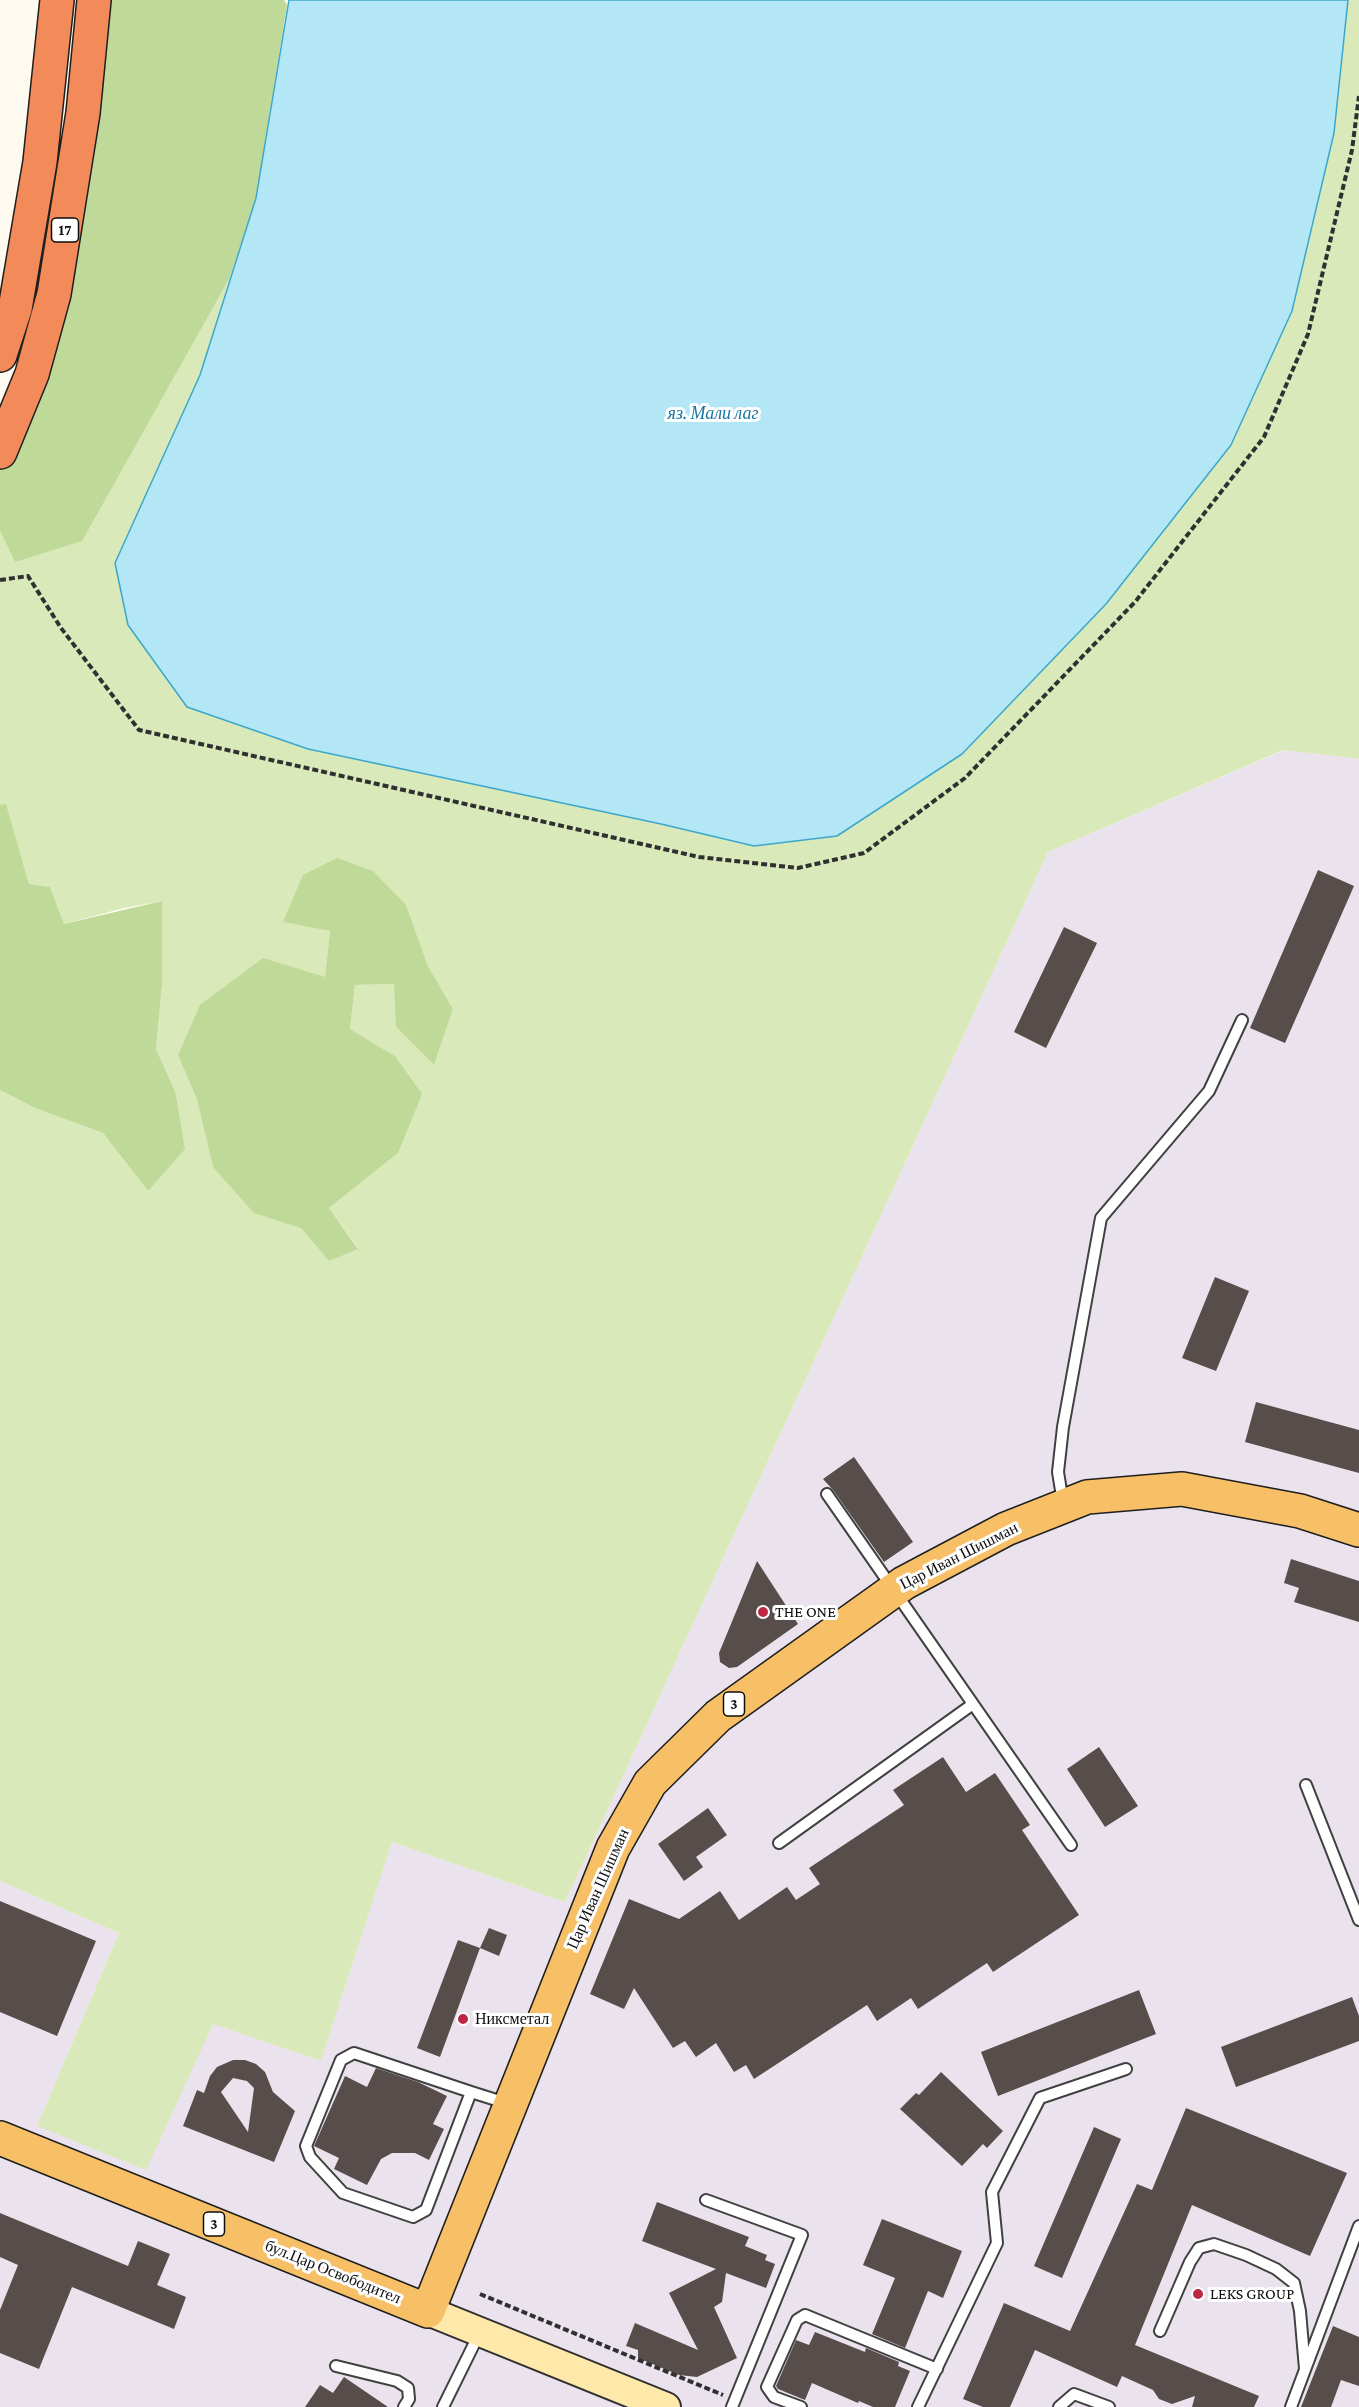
<!DOCTYPE html>
<meta charset="utf-8">
<style>
body{margin:0}
canvas{display:block;background:#fffaef}
</style>
<canvas width="1359" height="2407"></canvas>
<script>
const g = document.querySelector('canvas').getContext('2d');
g.lineJoin = 'round';
function fill(path, color) { g.fillStyle = color; g.fill(path, 'evenodd'); }
const shape = rows => new Path2D(rows.map(r => 'M' + r).join(''));
function strokePath(path, color, width, dash) { g.strokeStyle = color; g.lineWidth = width; g.lineCap = dash ? 'butt' : 'round'; g.setLineDash(dash || []); g.stroke(path); }
function label(font, color, halo, rows, align = 'center') {
  g.font = font + ' "Crimson Pro",serif'; g.lineWidth = 6; g.setLineDash([]); g.textBaseline = 'middle'; g.strokeStyle = halo; g.fillStyle = color; for (const [text, x, y, turn = 0] of rows) {
    g.save(); g.translate(x, y); g.rotate((+turn || 0) * Math.PI / 180); g.textAlign = isNaN(turn) ? turn : align; if (halo) g.strokeText(text, 0, 0); g.fillText(text, 0, 0); g.restore();
  }
}
fill(shape([
 [1284,750,1359,759,1359,2407,0,2407,0,1881,119,1933,37,2126,213,2024,321,2061,392,1842,565,1902,1048,852]
]), '#eae3ed');
fill(shape([
 [1348,0,1359,0,1359,759,1283,750,1048,852,565,1902,392,1842,321,2061,213,2024,146,2170,37,2126,119,1933,0,1881,0,1090,35,1108,103,1133,148,1191,175,1091,156,1049,162,985,162,901,124,908,64,924,50,887,29,884,6,805,0,805,0,531,15,562,180,363,230,277,200,375,187,707,308,749,661,824,754,846,837,836,962,754,1106,604,1231,445,1292,311,1334,133],
 [406,905,428,966,453,1009,434,1065,396,1027,395,984,355,985,350,1029,395,1056,398,1153,329,1208,358,1248,329,1261,301,1228,213,1167,197,1100,178,1055,325,977,330,931,284,922]
]), '#d9e9b9');
fill(shape([
 [96,0,284,0,287,5,256,198,230,277,82,541,15,562,0,531,0,459,42,352],
 [6,804,29,884,50,887,64,924,162,901,162,985,156,1049,175,1091,185,1149,148,1191,103,1133,35,1108,0,1090,0,805],
 [337,858,373,871,406,905,428,966,453,1009,434,1065,396,1027,394,984,355,985,350,1029,395,1056,422,1094,398,1153,329,1208,358,1249,329,1261,301,1228,254,1213,213,1167,197,1100,178,1055,200,1005,263,958,325,977,330,931,283,922,303,875]
]), '#bfda98');
const water = shape([
 [289,0,1348,0,1334,133,1292,311,1231,445,1106,604,962,754,837,836,754,846,661,824,308,749,187,707,128,625,115,563,200,375,256,198,289,0]
]);
fill(water, '#b4e7f6');
strokePath(water, '#3ca7cc', 1.5);
fill(shape([
 [1318,870,1354,886,1285,1043,1250,1028],
 [1064,927,1097,943,1046,1048,1014,1032],
 [1215,1277,1249,1291,1216,1371,1182,1358],
 [1256,1402,1359,1430,1359,1473,1245,1442],
 [854,1457,913,1542,884,1562,833,1490,823,1479],
 [1291,1559,1359,1581,1359,1622,1294,1602,1299,1588,1284,1583],
 [757,1561,798,1624,737,1667,729,1668,720,1662,719,1653],
 [1099,1747,1138,1806,1105,1827,1067,1769],
 [943,1757,966,1792,995,1773,1030,1825,1022,1830,1079,1915,993,1972,987,1963,918,2009,911,1998,877,2021,867,2005,754,2079,746,2065,734,2072,716,2043,696,2057,685,2041,673,2048,634,1988,624,2009,590,1994,629,1899,679,1919,720,1891,739,1920,787,1887,796,1900,820,1884,809,1868,904,1805,893,1790],
 [708,1808,727,1835,696,1857,703,1867,684,1881,658,1844],
 [0,1901,96,1941,57,2036,0,2012],
 [489,1928,507,1935,499,1956,480,1948],
 [458,1940,480,1948,440,2057,417,2048],
 [1139,1990,1156,2034,998,2096,981,2052],
 [1352,1997,1359,2016,1359,2041,1236,2087,1221,2047],
 [233,2060,245,2060,256,2064,265,2072,273,2092,295,2111,274,2162,183,2126,197,2090,204,2093,210,2076,217,2067],
 [233,2078,247,2081,254,2088,248,2132,221,2092],
 [376,2068,418,2082,447,2096,433,2124,444,2129,429,2160,415,2153,392,2153,381,2159,367,2185,334,2169,339,2158,314,2146,345,2076,367,2087],
 [941,2072,1003,2131,987,2148,983,2144,962,2166,900,2109,916,2093,919,2095],
 [1186,2108,1347,2173,1310,2256,1192,2205,1135,2345,1259,2396,1254,2407,1192,2407,1195,2396,1172,2404,1159,2399,1153,2390,1122,2376,1117,2387,1035,2350,1010,2407,983,2407,963,2399,1004,2303,1070,2331,1137,2184,1152,2190],
 [1094,2127,1121,2139,1062,2278,1034,2266],
 [657,2202,749,2237,745,2246,767,2255,765,2260,775,2264,766,2288,726,2273,722,2302,714,2307,737,2358,697,2377,679,2375,638,2358,638,2350,626,2346,635,2323,698,2350,669,2293,716,2269,642,2241],
 [0,2213,128,2266,138,2241,170,2254,157,2285,186,2297,174,2329,72,2287,39,2369,0,2353,0,2310,18,2265,0,2257],
 [882,2219,962,2251,943,2298,928,2291,905,2348,872,2334,895,2278,863,2265],
 [1333,2326,1359,2337,1359,2386,1341,2380,1331,2407,1301,2407],
 [815,2332,865,2352,866,2348,899,2362,898,2366,910,2371,895,2407,873,2407,859,2401,858,2403,812,2383,805,2400,778,2389,776,2386,796,2340,809,2345],
 [344,2377,388,2407,305,2407,320,2385,333,2393]
]), '#574d4a');
const lane = shape([
 [1063,1503,1058,1472,1063,1427,1101,1218,1209,1091,1242,1020],
 [973,1704,1071,1845],
 [1306,1785,1359,1920],
 [779,1843,973,1704,827,1494],
 [471,2092,426,2210,413,2217,343,2193,310,2157,306,2146,341,2060,354,2053,471,2092,509,2104],
 [706,2200,802,2235,732,2407],
 [1160,2331,1190,2262,1199,2248,1214,2244,1246,2255,1276,2269,1294,2283,1300,2311,1305,2369],
 [336,2366,397,2381,408,2388,409,2399,404,2407],
 [443,2407,480,2332],
 [801,2407,774,2397,767,2387,797,2320,805,2315,937,2369],
 [918,2407,997,2243,992,2192,1040,2098,1126,2069],
 [1059,2407,1074,2394,1109,2407],
 [1291,2407,1359,2226]
]);
const secondary = shape([
 [428,2311,666,2407]
]);
const primary = shape([
 [0,2138,428,2311,613,1848,650,1783,718,1716,904,1583,1006,1529,1087,1497,1182,1489,1300,1511,1359,1530]
]);
const highway = shape([
 [0,355,15,309,40,162,57,0],
 [0,452,32,374,54,294,83,113,94,0]
]);
strokePath(lane, '#414141', 14);
strokePath(secondary, '#303030', 32);
strokePath(primary, '#1f1f1f', 36);
strokePath(highway, '#1f1f1f', 36);
strokePath(shape([
 [0,580,28,576,61,628,139,730,699,857,798,868,864,853,965,778,1135,602,1264,437,1308,334,1352,150,1359,96],
 [480,2294,723,2395]
]), '#303030', 4, [6, 3]);
strokePath(lane, '#fff', 10);
strokePath(secondary, '#fee9ab', 28);
strokePath(primary, '#f7c067', 33);
strokePath(highway, '#f38a59', 33);
for (const [x, y, r, color] of [
 [763,1612,6,"#be2743"],
 [463,2019,6,"#be2743"],
 [1198,2294,6,"#be2743"]
]) { const dot = new Path2D(); dot.arc(x, y, r, 0, 2 * Math.PI); g.fillStyle = color; g.fill(dot); strokePath(dot, '#fff', 2); }
for (const [x, y, w] of [
 [65,230,27],
 [734,1704,21],
 [214,2224,21]
]) { const box = new Path2D(); box.roundRect(x - w / 2, y - 12, w, 24, 4.5); g.fillStyle = '#fff'; g.fill(box); strokePath(box, '#0e0e0e', 1.5); }
label('bold 15px', '#0e0e0e', null, [
 ["17",65,230],
 ["3",734,1704],
 ["3",214,2224]
]);
label('16px', '#0e0e0e', '#fff', [
 ["Цар Иван Шишман",959,1556,-27],
 ["Цар Иван Шишман",598,1889,-66],
 ["бул.Цар Освободител",333,2272,22]
]);
label('16px', '#0e0e0e', '#fff', [
 ["THE ONE",775,1612],
 ["Никсметал",475,2019],
 ["LEKS GROUP",1210,2294]
], 'left');
label('italic 18px', '#1877a0', '#fff', [
 ["яз. Мали лаг",713,413]
]);
</script>
